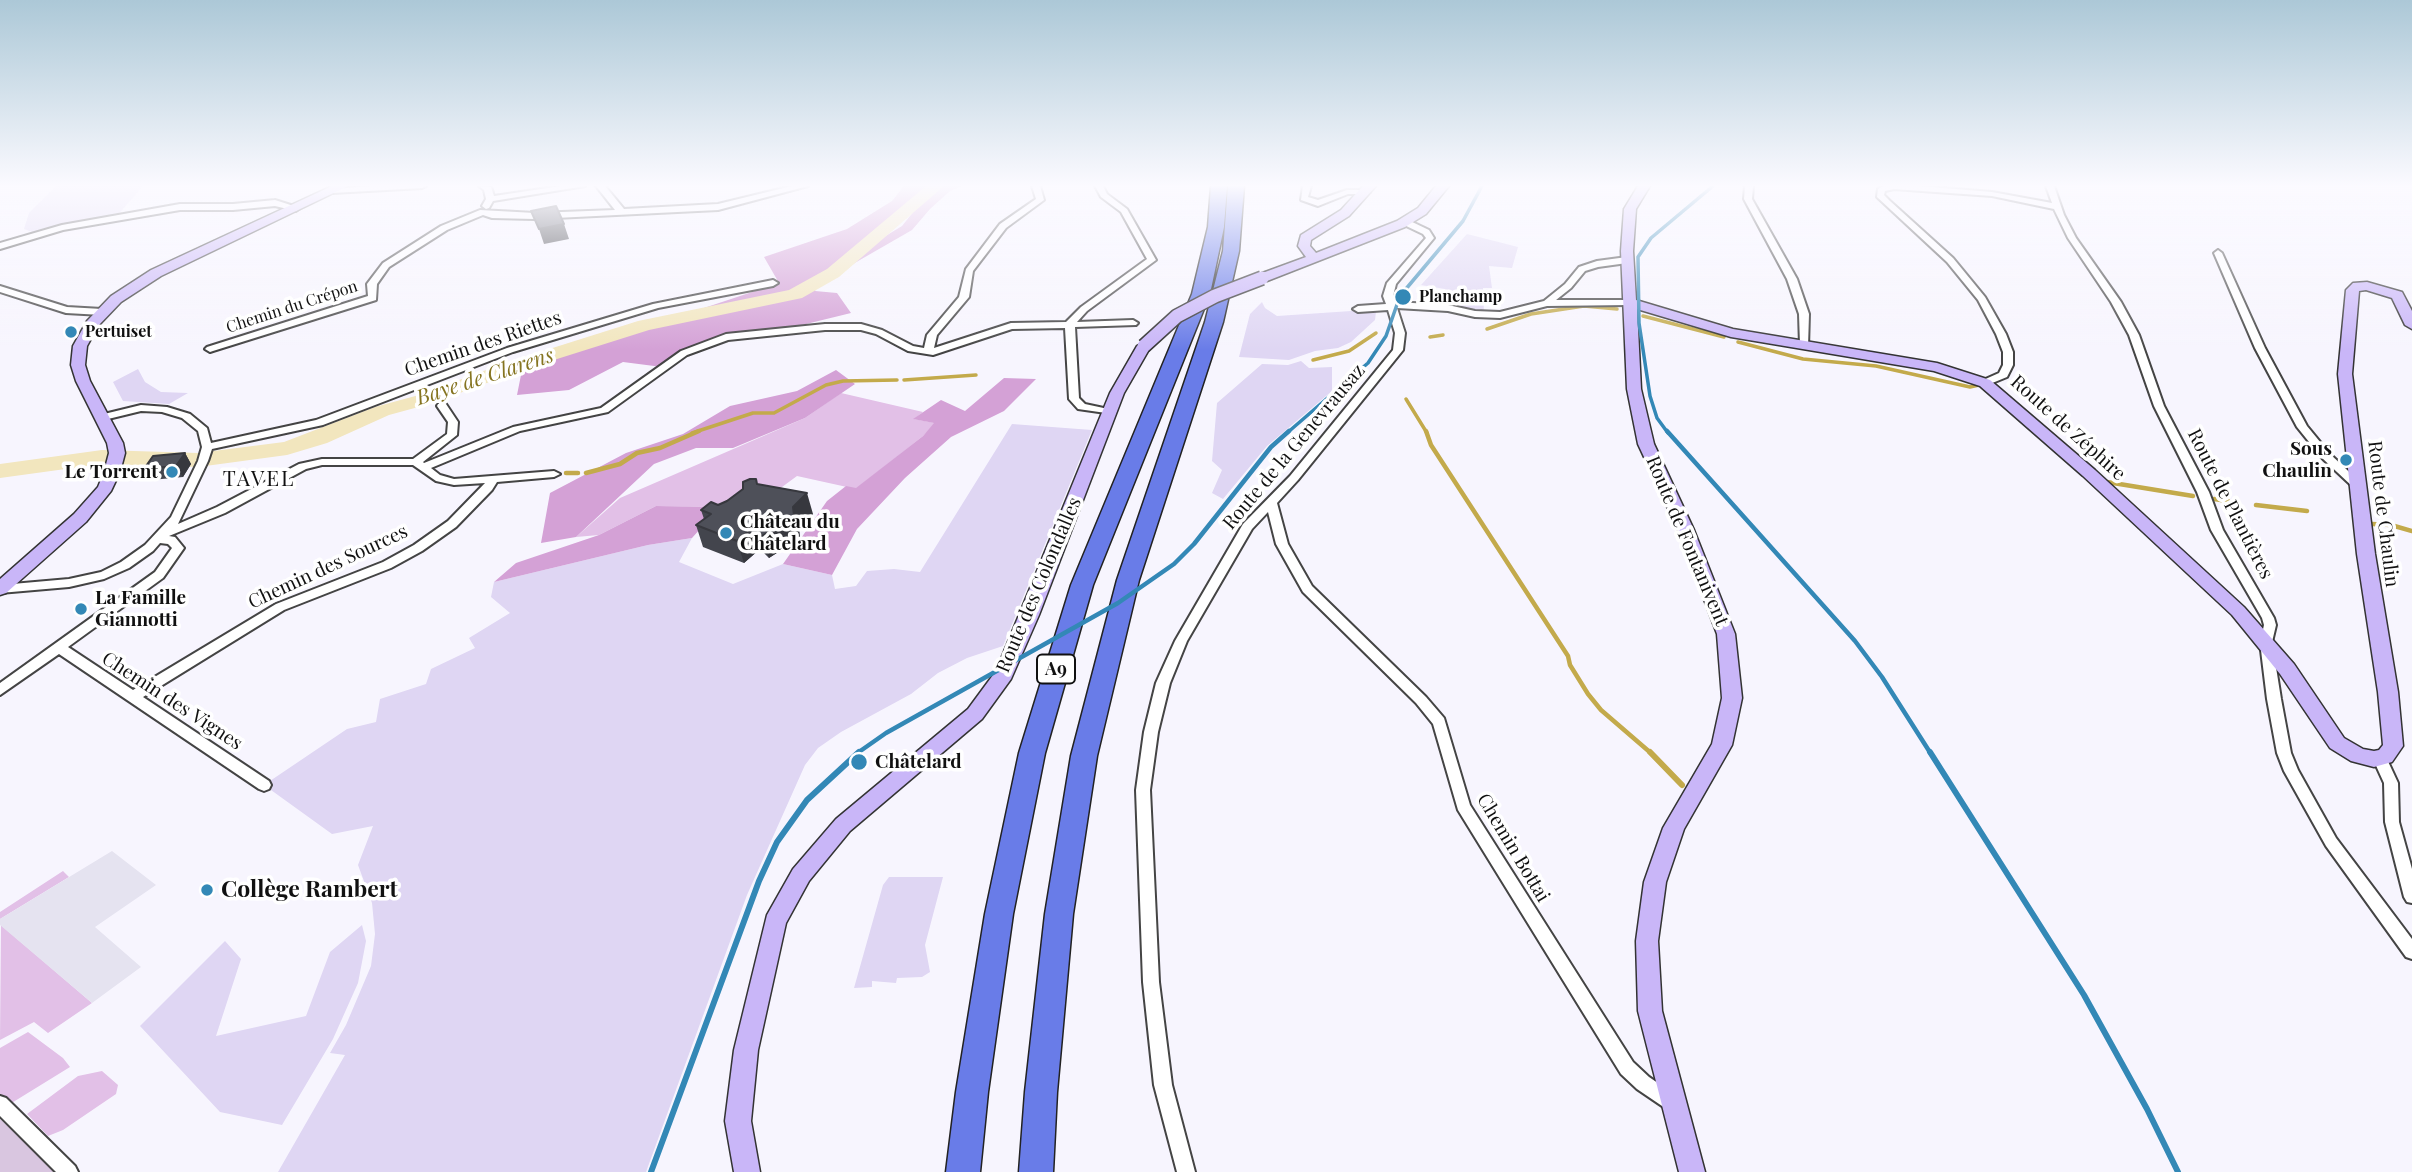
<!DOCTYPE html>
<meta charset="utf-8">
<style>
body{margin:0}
canvas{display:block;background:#f7f5fe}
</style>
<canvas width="2412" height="1172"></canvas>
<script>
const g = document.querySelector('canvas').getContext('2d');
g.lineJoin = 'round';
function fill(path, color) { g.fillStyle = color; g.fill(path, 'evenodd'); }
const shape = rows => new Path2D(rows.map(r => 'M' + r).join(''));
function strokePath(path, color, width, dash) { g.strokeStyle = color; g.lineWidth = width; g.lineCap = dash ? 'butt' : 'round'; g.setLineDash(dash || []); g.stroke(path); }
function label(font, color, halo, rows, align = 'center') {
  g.font = font + ' "Playfair Display",serif'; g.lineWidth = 7; g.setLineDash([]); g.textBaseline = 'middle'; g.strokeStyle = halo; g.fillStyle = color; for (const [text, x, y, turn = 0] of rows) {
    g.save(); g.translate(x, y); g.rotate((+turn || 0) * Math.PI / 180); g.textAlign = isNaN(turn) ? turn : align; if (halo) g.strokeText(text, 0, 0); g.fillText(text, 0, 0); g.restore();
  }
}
fill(shape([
 [56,186,143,186,116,217,37,234,24,229,29,213],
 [1467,234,1518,247,1512,268,1489,266,1492,288,1483,288,1484,313,1446,304,1445,289,1421,285],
 [1262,302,1265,308,1277,316,1366,310,1376,312,1375,320,1351,342,1338,348,1315,351,1289,360,1239,357,1250,314],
 [1301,361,1309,368,1332,367,1332,391,1267,446,1223,499,1212,493,1222,470,1212,461,1217,403,1262,364,1288,365],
 [138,369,145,382,161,392,188,393,169,404,123,401,113,382],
 [1012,424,1092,430,1003,646,967,658,938,673,911,694,841,732,818,748,805,765,747,895,646,1172,278,1172,345,1055,330,1053,346,1025,371,966,375,934,372,903,358,865,373,826,332,834,264,785,347,729,376,722,380,699,426,684,431,669,475,648,469,638,510,613,491,597,494,582,648,545,692,538,679,562,733,584,783,564,832,575,835,589,856,586,867,571,894,569,920,572],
 [889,877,943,877,925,945,930,972,922,977,897,978,896,983,872,981,872,987,854,988,883,885],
 [362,925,366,941,358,983,333,1039,282,1125,220,1112,140,1026,225,941,241,959,216,1036,306,1016,330,952]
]), '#dfd6f3');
fill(shape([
 [841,393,923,412,914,419,935,423,923,436,856,489,797,476,767,498,720,507,656,506,599,535,576,537,620,498,805,418],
 [63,871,69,877,0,919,0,912],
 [1,925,92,1003,48,1033,34,1022,0,1040],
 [28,1032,63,1058,70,1067,10,1104,0,1094,0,1048],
 [102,1071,118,1085,116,1094,63,1130,48,1136,27,1114,78,1076]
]), '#e2c0e7');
fill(shape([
 [904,186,961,186,950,191,930,209,912,230,846,268,869,246,902,226,918,206,865,239,821,276,815,291,837,293,851,313,802,325,731,333,685,352,662,367,623,362,569,390,517,395,522,370,562,350,635,331,779,283,764,257,847,229,892,201],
 [836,370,855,384,805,418,733,448,696,448,654,464,576,537,541,543,550,493,626,453,683,434,730,406,797,391],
 [1004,378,1036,379,1004,411,951,437,905,478,857,529,832,575,783,564,827,501,846,486,856,488,923,436,934,423,913,419,941,400,965,411],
 [656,506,720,507,692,538,648,545,494,582,516,563,599,535]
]), '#d4a1d6');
fill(shape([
 [0,1119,36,1152,56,1172,0,1172]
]), '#d9c6e0');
fill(shape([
 [112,851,156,885,95,927,141,967,92,1003,0,925,0,919]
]), '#e5e3f0');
strokePath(shape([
 [1643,316,1724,337],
 [1487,329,1531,314,1584,306,1617,309],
 [1430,337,1443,335],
 [1738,342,1803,359,1876,366,1970,387,1979,385],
 [1313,360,1349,351,1376,333],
 [904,380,976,375],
 [1406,399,1427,433],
 [692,433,753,413,774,413,826,385,843,381,897,380]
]), '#c3aa4b', 3.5);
strokePath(shape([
 [1426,431,1431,445,1568,656,1570,665,1588,694,1601,710,1652,754],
 [566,473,578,473],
 [586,473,620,464,637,453,660,448,699,431],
 [2107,482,2193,496],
 [2214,499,2228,501],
 [2256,505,2307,511],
 [2372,524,2391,525,2412,531]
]), '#c3aa4b', 4.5);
strokePath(shape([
 [1650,752,1682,785]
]), '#c3aa4b', 6);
fill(shape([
 [926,186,944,186,839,277,802,298,649,330,519,371,433,403,389,415,327,443,287,455,198,467,102,464,0,478,0,464,102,450,198,453,284,442,375,407,419,395,505,363,638,321,789,290,827,269,926,186]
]), '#f2e6be');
const street = shape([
 [371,186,426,186,422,188,332,193,328,191,332,189,371,186],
 [479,186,491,187,494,196,561,186,585,186,493,201,489,208,486,209,482,206,486,199,484,190,479,186],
 [596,186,605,186,624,209,718,204,792,186,808,186,718,210,535,219,492,218,483,215,447,230,389,267,377,284,376,300,213,351,210,352,205,349,207,347,368,296,367,284,383,263,441,226,480,210,535,213,615,210,596,186],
 [1032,186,1040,186,1044,200,1006,228,973,271,969,297,937,335,934,348,1011,323,1066,322,1081,307,1147,259,1121,212,1101,197,1095,186,1103,186,1107,194,1127,209,1156,260,1087,311,1077,322,1133,320,1138,323,1136,325,1075,327,1079,398,1085,404,1113,410,1114,412,1113,414,1078,409,1069,399,1065,328,1012,329,933,355,908,351,876,334,861,330,825,330,728,340,687,355,608,412,520,431,431,468,440,475,454,479,554,471,560,474,554,477,497,482,492,490,456,527,422,551,391,568,284,610,143,697,269,781,271,785,269,789,264,791,259,789,59,654,0,695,0,683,155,572,172,548,168,544,160,543,153,551,129,568,104,579,69,587,0,593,1,585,69,579,101,572,121,562,145,545,171,517,198,461,202,447,198,431,182,418,162,412,141,411,104,420,99,417,100,415,141,405,167,407,190,414,207,428,211,443,316,420,507,348,653,304,773,280,778,283,773,286,658,308,513,352,323,425,212,449,208,461,178,524,217,507,299,464,322,459,413,459,447,434,448,422,437,406,438,404,446,404,458,422,457,435,423,462,424,463,513,427,601,408,681,351,726,334,825,324,861,324,882,330,913,346,924,348,927,335,959,297,966,269,1000,224,1036,199,1032,186],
 [322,465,413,465,436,481,454,485,485,483,448,521,414,545,383,562,276,604,133,690,68,647,163,578,184,548,175,537,169,536,225,513,306,469,322,465],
 [1303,186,1311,186,1308,197,1318,200,1347,190,1366,190,1370,192,1366,194,1348,194,1318,206,1301,200,1303,186],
 [1745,186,1753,186,1752,199,1797,279,1809,314,1808,347,1802,347,1800,345,1799,314,1787,279,1744,199,1745,186],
 [1883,186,1919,186,1992,192,2052,203,2046,186,2054,186,2064,215,2076,238,2121,302,2139,335,2164,406,2209,492,2223,530,2274,618,2276,625,2272,642,2281,699,2291,753,2298,770,2336,838,2412,939,2412,959,2406,957,2326,846,2284,771,2277,753,2267,699,2260,642,2264,625,2262,618,2211,530,2197,492,2154,406,2129,335,2111,302,2068,238,2054,209,1992,196,1894,189,1885,191,1884,195,1890,201,1953,258,1985,297,2006,334,2013,352,2013,365,2007,377,1985,386,1981,385,1981,381,1999,373,2003,365,2003,352,1996,334,1978,300,1947,262,1877,197,1878,189,1883,186],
 [275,200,300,208,296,211,275,206,233,210,180,210,63,230,0,249,0,243,62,225,180,204,233,204,275,200],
 [1402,220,1408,220,1429,230,1434,238,1396,284,1393,296,1395,302,1448,305,1475,311,1500,312,1544,301,1565,284,1579,267,1597,261,1627,257,1631,260,1627,263,1598,267,1585,271,1571,288,1556,300,1631,300,1631,304,1628,305,1547,306,1500,318,1475,317,1448,311,1397,308,1405,333,1403,350,1298,480,1277,503,1288,544,1312,586,1426,697,1444,718,1470,805,1633,1062,1649,1077,1677,1096,1680,1102,1677,1108,1671,1110,1665,1108,1637,1089,1621,1074,1458,810,1433,724,1416,703,1303,592,1276,544,1268,512,1252,529,1187,641,1170,683,1158,732,1150,790,1159,982,1172,1085,1195,1172,1177,1172,1154,1085,1143,982,1136,790,1144,732,1156,683,1175,641,1243,524,1290,476,1393,350,1395,333,1388,310,1358,312,1353,309,1358,306,1386,304,1383,296,1387,283,1426,238,1423,234,1402,224,1402,220],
 [2218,250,2222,253,2265,348,2307,426,2330,454,2361,483,2363,485,2361,487,2353,487,2322,458,2297,427,2255,348,2214,253,2218,250],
 [0,286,67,307,102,309,107,312,102,315,66,313,0,292,0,286],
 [2380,754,2385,755,2398,783,2399,822,2412,869,2412,903,2407,902,2404,897,2385,822,2384,783,2373,759,2375,755,2380,754],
 [0,1096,6,1098,75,1166,78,1172,56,1172,0,1116,0,1096]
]);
const secondary = shape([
 [332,186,348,186,161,276,121,302,98,326,87,346,85,365,90,381,123,443,125,453,120,472,111,491,86,522,6,593,0,595,0,579,74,514,98,487,104,472,109,453,107,443,76,381,71,365,73,346,87,321,111,296,151,270,332,186],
 [1363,186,1376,186,1349,216,1311,240,1310,246,1316,253,1397,221,1418,208,1436,186,1449,186,1426,214,1405,227,1267,281,1257,281,1257,275,1306,257,1298,246,1301,235,1341,210,1363,186],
 [1638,186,1650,186,1636,209,1633,251,1636,300,1733,329,1937,363,1990,380,2095,470,2244,607,2294,664,2344,738,2363,749,2374,751,2379,750,2383,745,2378,692,2357,554,2338,374,2346,290,2353,283,2367,282,2402,292,2412,311,2412,329,2405,325,2392,298,2366,290,2359,291,2352,374,2375,554,2398,692,2403,746,2392,762,2374,767,2351,761,2330,748,2280,674,2232,615,2083,476,1980,386,1934,371,1731,337,1637,309,1641,389,1654,444,1694,530,1735,634,1742,698,1732,745,1684,829,1666,882,1658,941,1662,1011,1705,1172,1679,1172,1638,1011,1636,941,1644,882,1663,828,1712,744,1722,698,1717,634,1678,530,1638,444,1627,389,1621,251,1624,209,1638,186],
 [1144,342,1151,346,1124,393,1039,615,1011,679,982,719,850,831,809,881,786,923,758,1050,751,1121,760,1172,734,1172,725,1121,734,1050,767,915,793,869,836,819,968,709,996,671,1110,393,1137,346,1144,342]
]);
const highway = shape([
 [1211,186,1227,186,1224,227,1210,294,1093,585,1045,753,1013,914,988,1092,980,1172,946,1172,956,1092,985,914,1019,753,1071,585,1192,294,1208,227,1211,186],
 [1228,186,1244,186,1239,251,1223,322,1139,580,1097,756,1073,914,1057,1092,1053,1172,1019,1172,1025,1092,1045,914,1071,756,1117,580,1205,322,1223,251,1228,186]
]);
strokePath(street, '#444', 4);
strokePath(secondary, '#333', 3);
strokePath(highway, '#222', 3);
fill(street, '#fff');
fill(secondary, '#c9b6f8');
fill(highway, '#697ce8');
strokePath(shape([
 [1287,433,1368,363,1386,336,1400,296,1463,221,1482,186],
 [1668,433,1657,418,1650,396,1639,323,1638,257,1651,238,1713,186]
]), '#3388b6', 3.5);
strokePath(shape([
 [1667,431,1855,641,1882,677,1931,754],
 [856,754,886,733,1118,603,1174,564,1194,544,1271,447,1289,431]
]), '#3388b6', 4.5);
strokePath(shape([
 [1930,752,2084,995,2147,1109,2178,1172],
 [651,1172,759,881,777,842,807,800,859,752]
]), '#3388b6', 6);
const secondaryBridge = shape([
 [1144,346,1177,316,1215,296,1262,278]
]);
strokePath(secondaryBridge, '#333', 16, []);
strokePath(secondaryBridge, '#c9b6f8', 13);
fill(shape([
 [185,453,191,464,183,477,151,480,144,469],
 [757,484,813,514,799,529,800,538,769,558,760,549,744,563,703,547,696,525,704,519,701,510,718,505]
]), '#43454d');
fill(shape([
 [564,224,569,239,544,244,539,229],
 [185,453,191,464,183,477,176,466],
 [807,493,813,514,799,529,800,538,769,558,762,536],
 [753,527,760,549,744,563,737,541]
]), '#37383e');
const building = shape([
 [556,206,564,224,539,229,531,211,556,206],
 [185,453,176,466,144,469,153,456,185,453],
 [750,479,756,479,757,484,807,493,793,507,794,516,762,536,753,527,737,541,696,525,711,514,701,510,711,502,718,505,727,501,743,489,743,482,750,479]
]);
fill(building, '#4e5059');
strokePath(building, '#37383e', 2);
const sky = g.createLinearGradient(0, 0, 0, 350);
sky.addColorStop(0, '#acc8d7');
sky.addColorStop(0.53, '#fbfaff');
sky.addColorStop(1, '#fbfaff00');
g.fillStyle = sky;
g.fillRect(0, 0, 2412, 350);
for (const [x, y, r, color] of [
 [1403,297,9,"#3388b6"],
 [71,332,7,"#3388b6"],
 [2346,460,7,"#3388b6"],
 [172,472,7,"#3388b6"],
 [726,533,7,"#3388b6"],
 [81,609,7,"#3388b6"],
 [859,762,9,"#3388b6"],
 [207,890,7,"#3388b6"]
]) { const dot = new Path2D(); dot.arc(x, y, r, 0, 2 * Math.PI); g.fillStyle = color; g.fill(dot); strokePath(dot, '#fff', 2.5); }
label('bold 16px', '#111', '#fff', [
 ["Planchamp",1419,297],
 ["Pertuiset",85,332]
], 'left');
label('16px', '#111', '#fff', [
 ["Chemin du Crépon",292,307,-18]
]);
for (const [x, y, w] of [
 [1056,669,38]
]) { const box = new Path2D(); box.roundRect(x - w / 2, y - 14.5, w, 29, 5); g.fillStyle = '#fff'; g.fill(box); strokePath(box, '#111', 2); }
label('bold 18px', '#111', null, [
 ["A9",1056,669]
]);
label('19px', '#111', '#fff', [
 ["Chemin des Riettes",483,344,-19],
 ["Route de Zéphire",2068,428,42],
 ["Route de la Genevrausaz",1294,447,-50],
 ["Route de Plantières",2230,504,63],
 ["Route de Chaulin",2383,514,83],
 ["Route de Fontanivent",1687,541,67],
 ["Chemin des Sources",328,567,-25],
 ["Route des Colondalles",1039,585,-67],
 ["Chemin des Vignes",172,701,33],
 ["Chemin Bottai",1513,848,59]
]);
label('bold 19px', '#111', '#fff', [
 ["Sous",2332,449,"right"],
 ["Chaulin",2332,471,"right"],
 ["Le Torrent",158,472,"right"],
 ["Château du",740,522],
 ["Châtelard",740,544],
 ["La Famille",95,598],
 ["Giannotti",95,620],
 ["Châtelard",875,762]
], 'left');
label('italic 21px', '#857420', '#fff', [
 ["Baye de Clarens",485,377,-18]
]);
g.letterSpacing = '2px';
label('21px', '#111', '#fff', [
 ["TAVEL",259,479]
]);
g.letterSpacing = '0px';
label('bold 23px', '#111', '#fff', [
 ["Collège Rambert",221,890]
], 'left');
</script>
